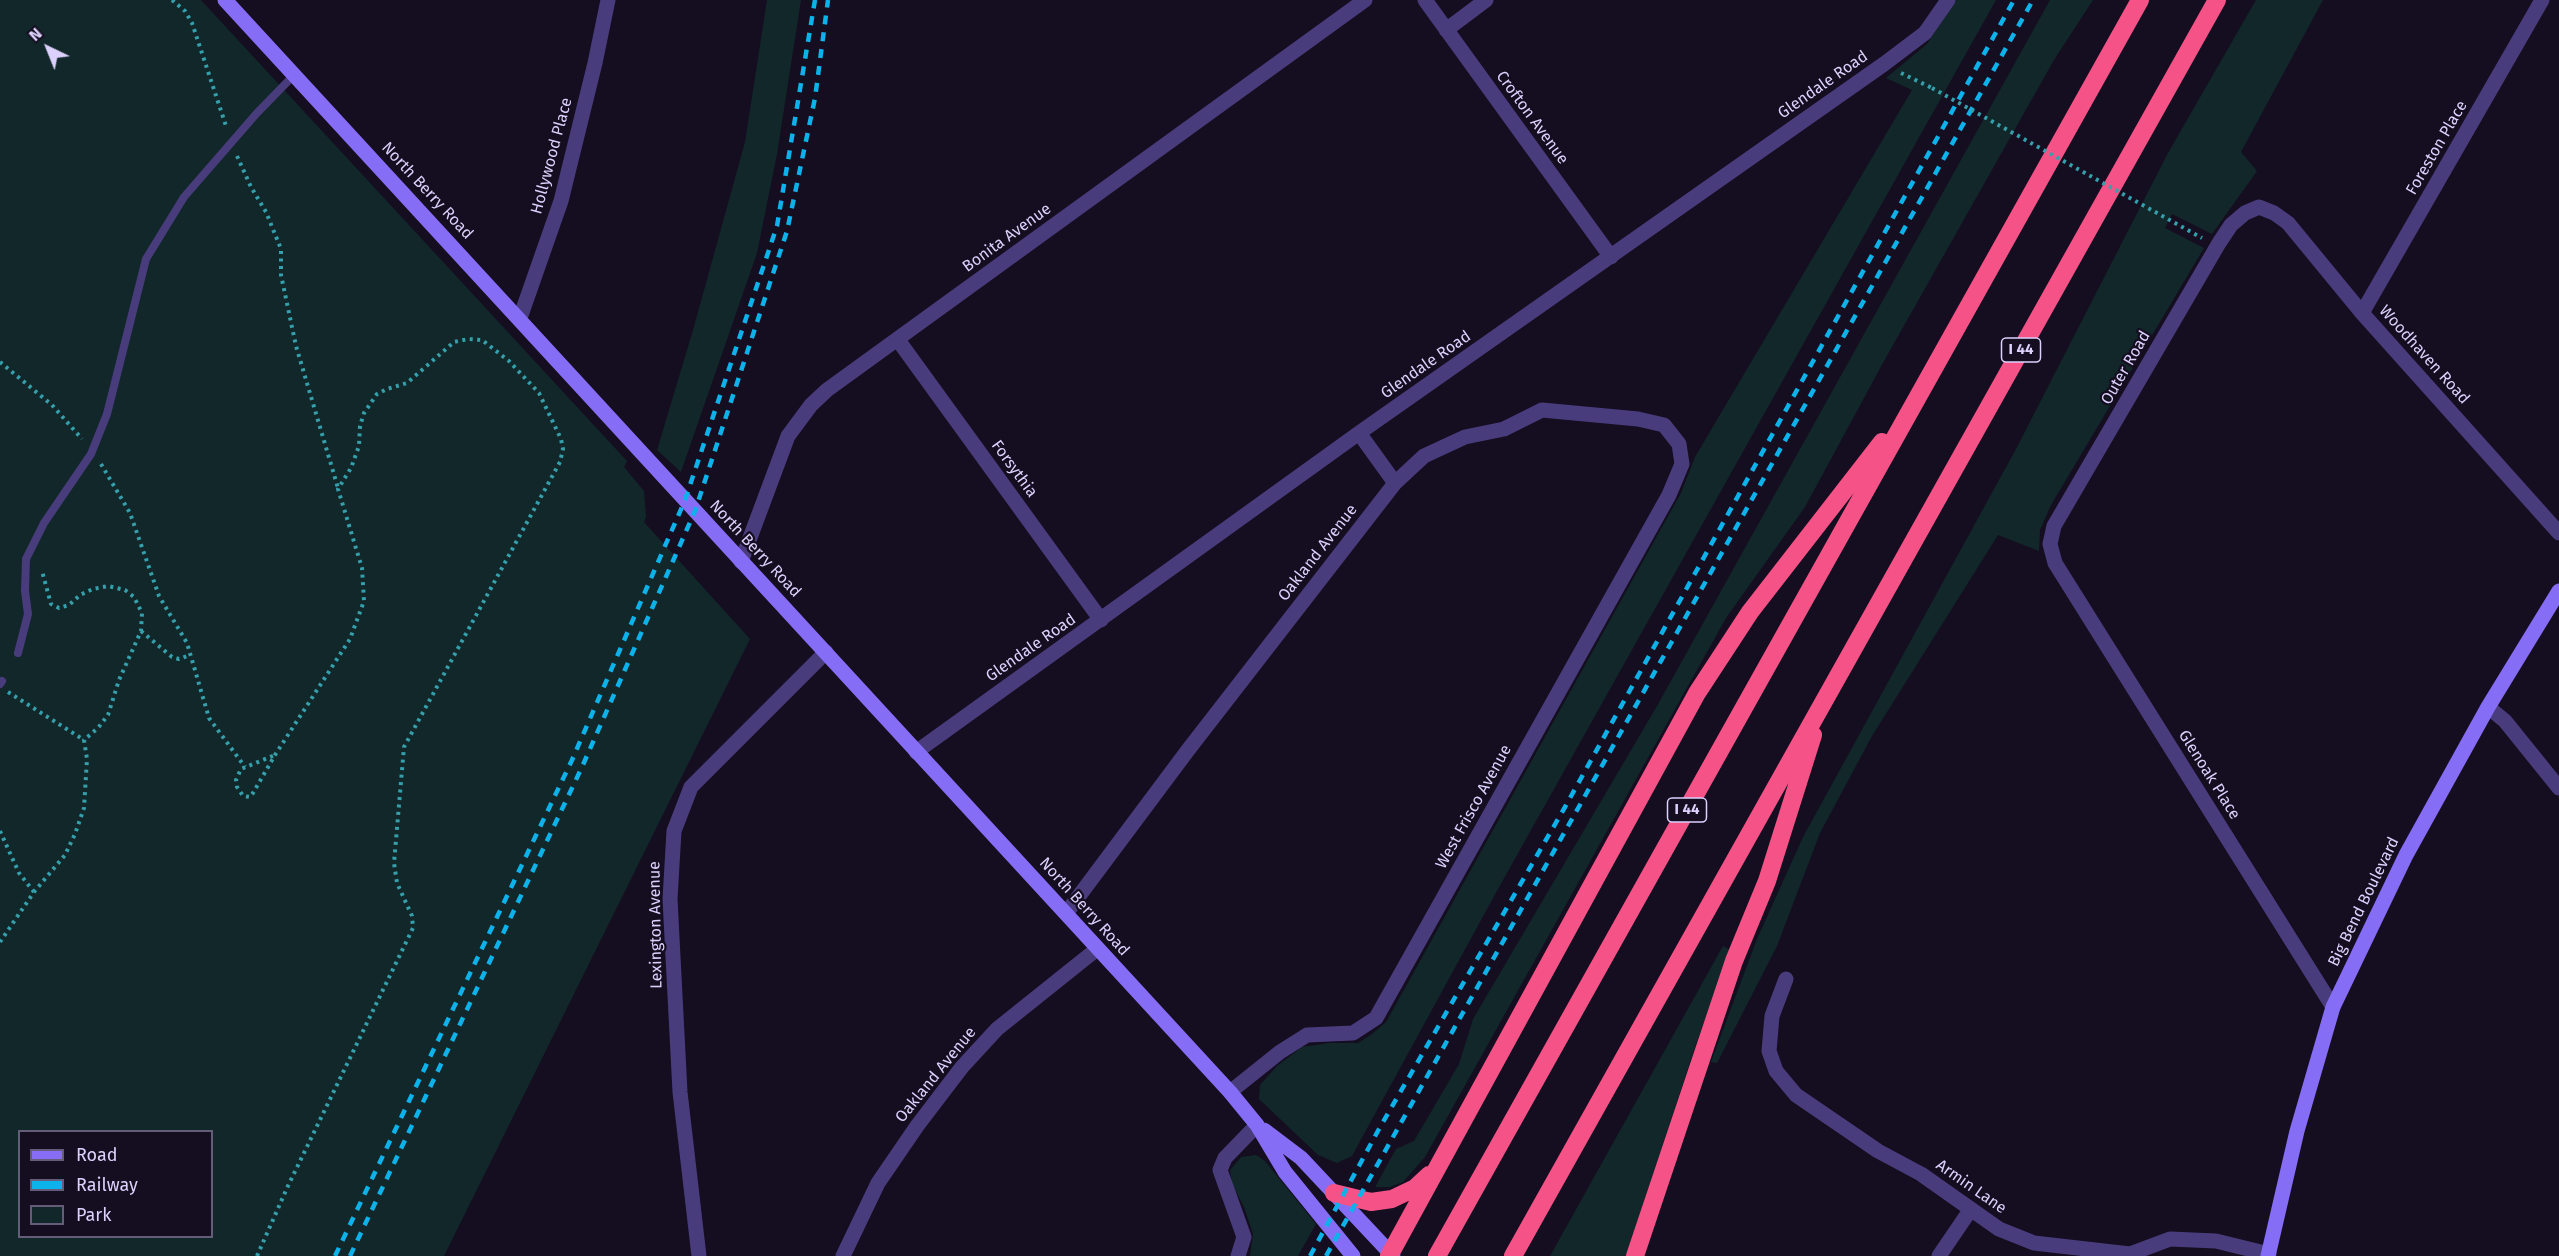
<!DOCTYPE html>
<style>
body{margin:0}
#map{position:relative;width:2559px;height:1256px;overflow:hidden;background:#140e20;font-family:"Fira Sans",sans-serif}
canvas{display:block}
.legend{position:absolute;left:18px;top:1130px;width:195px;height:108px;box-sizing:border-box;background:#140e20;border:2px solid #645c78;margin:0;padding:8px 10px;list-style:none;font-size:18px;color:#dcd0fc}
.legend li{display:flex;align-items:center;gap:12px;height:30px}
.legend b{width:30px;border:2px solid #645c78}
.north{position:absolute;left:18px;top:18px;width:60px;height:60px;-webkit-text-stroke:4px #140e20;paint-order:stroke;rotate:317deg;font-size:16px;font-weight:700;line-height:24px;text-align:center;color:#dcd0fc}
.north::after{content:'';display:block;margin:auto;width:21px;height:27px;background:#dcd0fc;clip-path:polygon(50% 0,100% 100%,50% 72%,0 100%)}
</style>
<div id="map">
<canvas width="2559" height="1256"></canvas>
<ul class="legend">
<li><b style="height:8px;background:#866df6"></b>Road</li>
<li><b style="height:8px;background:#0eb2ea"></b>Railway</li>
<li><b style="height:16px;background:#12272a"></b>Park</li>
</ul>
<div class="north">N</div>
</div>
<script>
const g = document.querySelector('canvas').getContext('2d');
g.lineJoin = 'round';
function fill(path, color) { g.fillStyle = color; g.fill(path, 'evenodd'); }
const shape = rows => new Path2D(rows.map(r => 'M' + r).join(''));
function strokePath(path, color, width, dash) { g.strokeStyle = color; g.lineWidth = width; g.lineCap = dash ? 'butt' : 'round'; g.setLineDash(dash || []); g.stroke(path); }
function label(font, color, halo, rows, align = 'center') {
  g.font = font + ' "Fira Sans",sans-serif'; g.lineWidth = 4.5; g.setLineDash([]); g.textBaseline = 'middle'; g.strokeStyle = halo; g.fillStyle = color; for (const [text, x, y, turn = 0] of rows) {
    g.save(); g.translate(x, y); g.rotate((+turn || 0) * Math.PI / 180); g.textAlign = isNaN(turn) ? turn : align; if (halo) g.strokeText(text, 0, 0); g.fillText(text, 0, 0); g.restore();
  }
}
fill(shape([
 [0,0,201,0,627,461,624,467,644,491,646,517,644,522,750,639,444,1256,0,1256],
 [20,1132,212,1132,212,1236,20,1236],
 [767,0,801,0,777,154,757,253,681,472,657,450,693,330,745,142],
 [1956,0,1996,0,1498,889,1352,1156,1337,1163,1318,1155,1259,1099,1260,1085,1277,1066,1302,1047,1329,1043,1358,1043,1372,1034,1386,1022,1681,493,1695,457,1912,90,1886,78,1927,44],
 [2050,0,2093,0,2054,60,1884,361,1805,507,1726,618,1425,1157,1403,1182,1390,1187,1375,1187,1396,1149,1414,1141,1459,1064,1473,1019,1657,706],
 [2256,0,2323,0,2241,152,2257,171,2212,234,2172,214,2165,228,2204,248,2051,505,2040,530,2039,551,1998,535,1872,736,1820,833,1777,946,1717,1063,1711,1062,1757,939,1803,837,2016,449,2168,153],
 [1723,946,1730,950,1695,1047,1626,1256,1550,1256],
 [1256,1155,1265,1161,1316,1224,1298,1256,1250,1256,1253,1234,1244,1207,1232,1184,1230,1170,1241,1157]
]), '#12272a');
strokePath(shape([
 [172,0,185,11,192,23,226,126],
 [1901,73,1932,88],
 [237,156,251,187,266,212,281,249,281,275,296,346,338,488],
 [0,362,52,405,82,439],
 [101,464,130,513,159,596,187,643,209,718,245,767],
 [141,631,172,657,179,659,190,655],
 [8,692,84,740],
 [0,831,19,873,34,892],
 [0,942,34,892,65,855,75,834,84,808,87,759,84,740,98,728,108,715,119,680,141,631,142,613,134,597,125,590,108,586,93,589,80,595,69,605,59,608,51,604,42,571],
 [257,1256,287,1188,413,928,412,916,397,883,394,863,404,747,560,462,563,449,561,439,539,393,509,361,482,340,468,339,454,342,407,383,387,389,377,394,364,413,360,426,359,446,351,468,338,489,362,568,364,601,350,639,275,755,253,793,250,797,243,796,237,787,236,780,241,769,275,755]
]), '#35a0ab', 4, [3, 4.5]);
strokePath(shape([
 [18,653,28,614,25,591,26,559,44,523,91,454,107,414,146,259,184,197,257,113,295,74],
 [0,684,2,681]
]), '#493c7c', 8);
strokePath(shape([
 [1425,0,1611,257],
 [1446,30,1486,0],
 [2362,313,2542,0],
 [520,318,561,201,595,63,608,0],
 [898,340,1101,620],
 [1359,433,1395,483],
 [741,562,788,436,811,405,827,390,1365,0],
 [2488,707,2505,721,2559,788],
 [916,752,1359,433,1884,64,1925,33,1948,0],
 [1067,912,1188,750,1395,483,1424,456,1465,437,1504,429,1542,410,1638,419,1664,425,1679,444,1682,464,1669,495,1376,1018,1353,1033,1307,1035,1280,1052,1230,1092],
 [1786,979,1772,1016,1769,1051,1776,1071,1796,1095,1878,1151,1921,1174,1999,1229,2034,1243,2130,1254,2170,1239,2216,1241,2269,1254],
 [2333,1007,2055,563,2050,544,2054,526,2219,243,2231,225,2245,213,2259,207,2274,213,2288,223,2362,313,2559,533],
 [699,1256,680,1092,670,899,674,831,691,787,826,652],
 [843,1256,878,1183,917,1126,962,1067,997,1029,1097,949],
 [1238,1256,1244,1237,1220,1170,1225,1158,1257,1125],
 [1939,1256,1971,1209]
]), '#493c7c', 15);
strokePath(shape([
 [225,0,1230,1092,1257,1125,1285,1172,1353,1256],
 [1264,1130,1301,1158,1393,1256],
 [2268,1256,2297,1131,2333,1007,2406,855,2488,707,2559,591]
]), '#866df6', 15);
strokePath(shape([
 [1334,1193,1371,1202,1392,1199,1415,1188,1429,1175],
 [1389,1256,1697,693,1750,612,1882,442],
 [1437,1256,2140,0],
 [1513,1256,2217,0],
 [1635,1256,1734,961,1767,881,1813,735]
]), '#f55387', 18);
strokePath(shape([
 [335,1256,572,760,685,500,777,226,815,0],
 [350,1256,582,767,695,511,787,231,815,98,828,0],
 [1310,1256,1379,1129,1565,807,2014,0],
 [1326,1256,2033,0]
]), '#0eb2ea', 4.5, [9, 8]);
strokePath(shape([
 [1932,88,2202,238]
]), '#35a0ab', 4, [3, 4.5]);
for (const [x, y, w] of [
 [2021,350,39],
 [1687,810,39]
]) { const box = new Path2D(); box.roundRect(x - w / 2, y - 12, w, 24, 4.5); g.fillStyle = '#140e20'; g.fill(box); strokePath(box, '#dcd0fc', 1.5); }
label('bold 15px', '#dcd0fc', null, [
 ["I 44",2021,350],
 ["I 44",1687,810]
]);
label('16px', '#dcd0fc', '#140e20', [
 ["Glendale Road",1823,85,-35],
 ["Crofton Avenue",1532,118,54],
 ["Foreston Place",2437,148,-60],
 ["Hollywood Place",552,156,-75],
 ["North Berry Road",427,191,47],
 ["Bonita Avenue",1007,238,-36],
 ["Woodhaven Road",2424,355,48],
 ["Glendale Road",1426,365,-35],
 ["Outer Road",2126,368,-60],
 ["Forsythia",1014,469,54],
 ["North Berry Road",755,549,47],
 ["Oakland Avenue",1318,553,-52],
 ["Glendale Road",1031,648,-35],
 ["Glenoak Place",2209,775,58],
 ["West Frisco Avenue",1474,807,-61],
 ["Big Bend Boulevard",2364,902,-64],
 ["North Berry Road",1084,907,48],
 ["Lexington Avenue",656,925,-91],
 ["Oakland Avenue",936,1075,-51],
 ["Armin Lane",1971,1187,35]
]);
</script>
